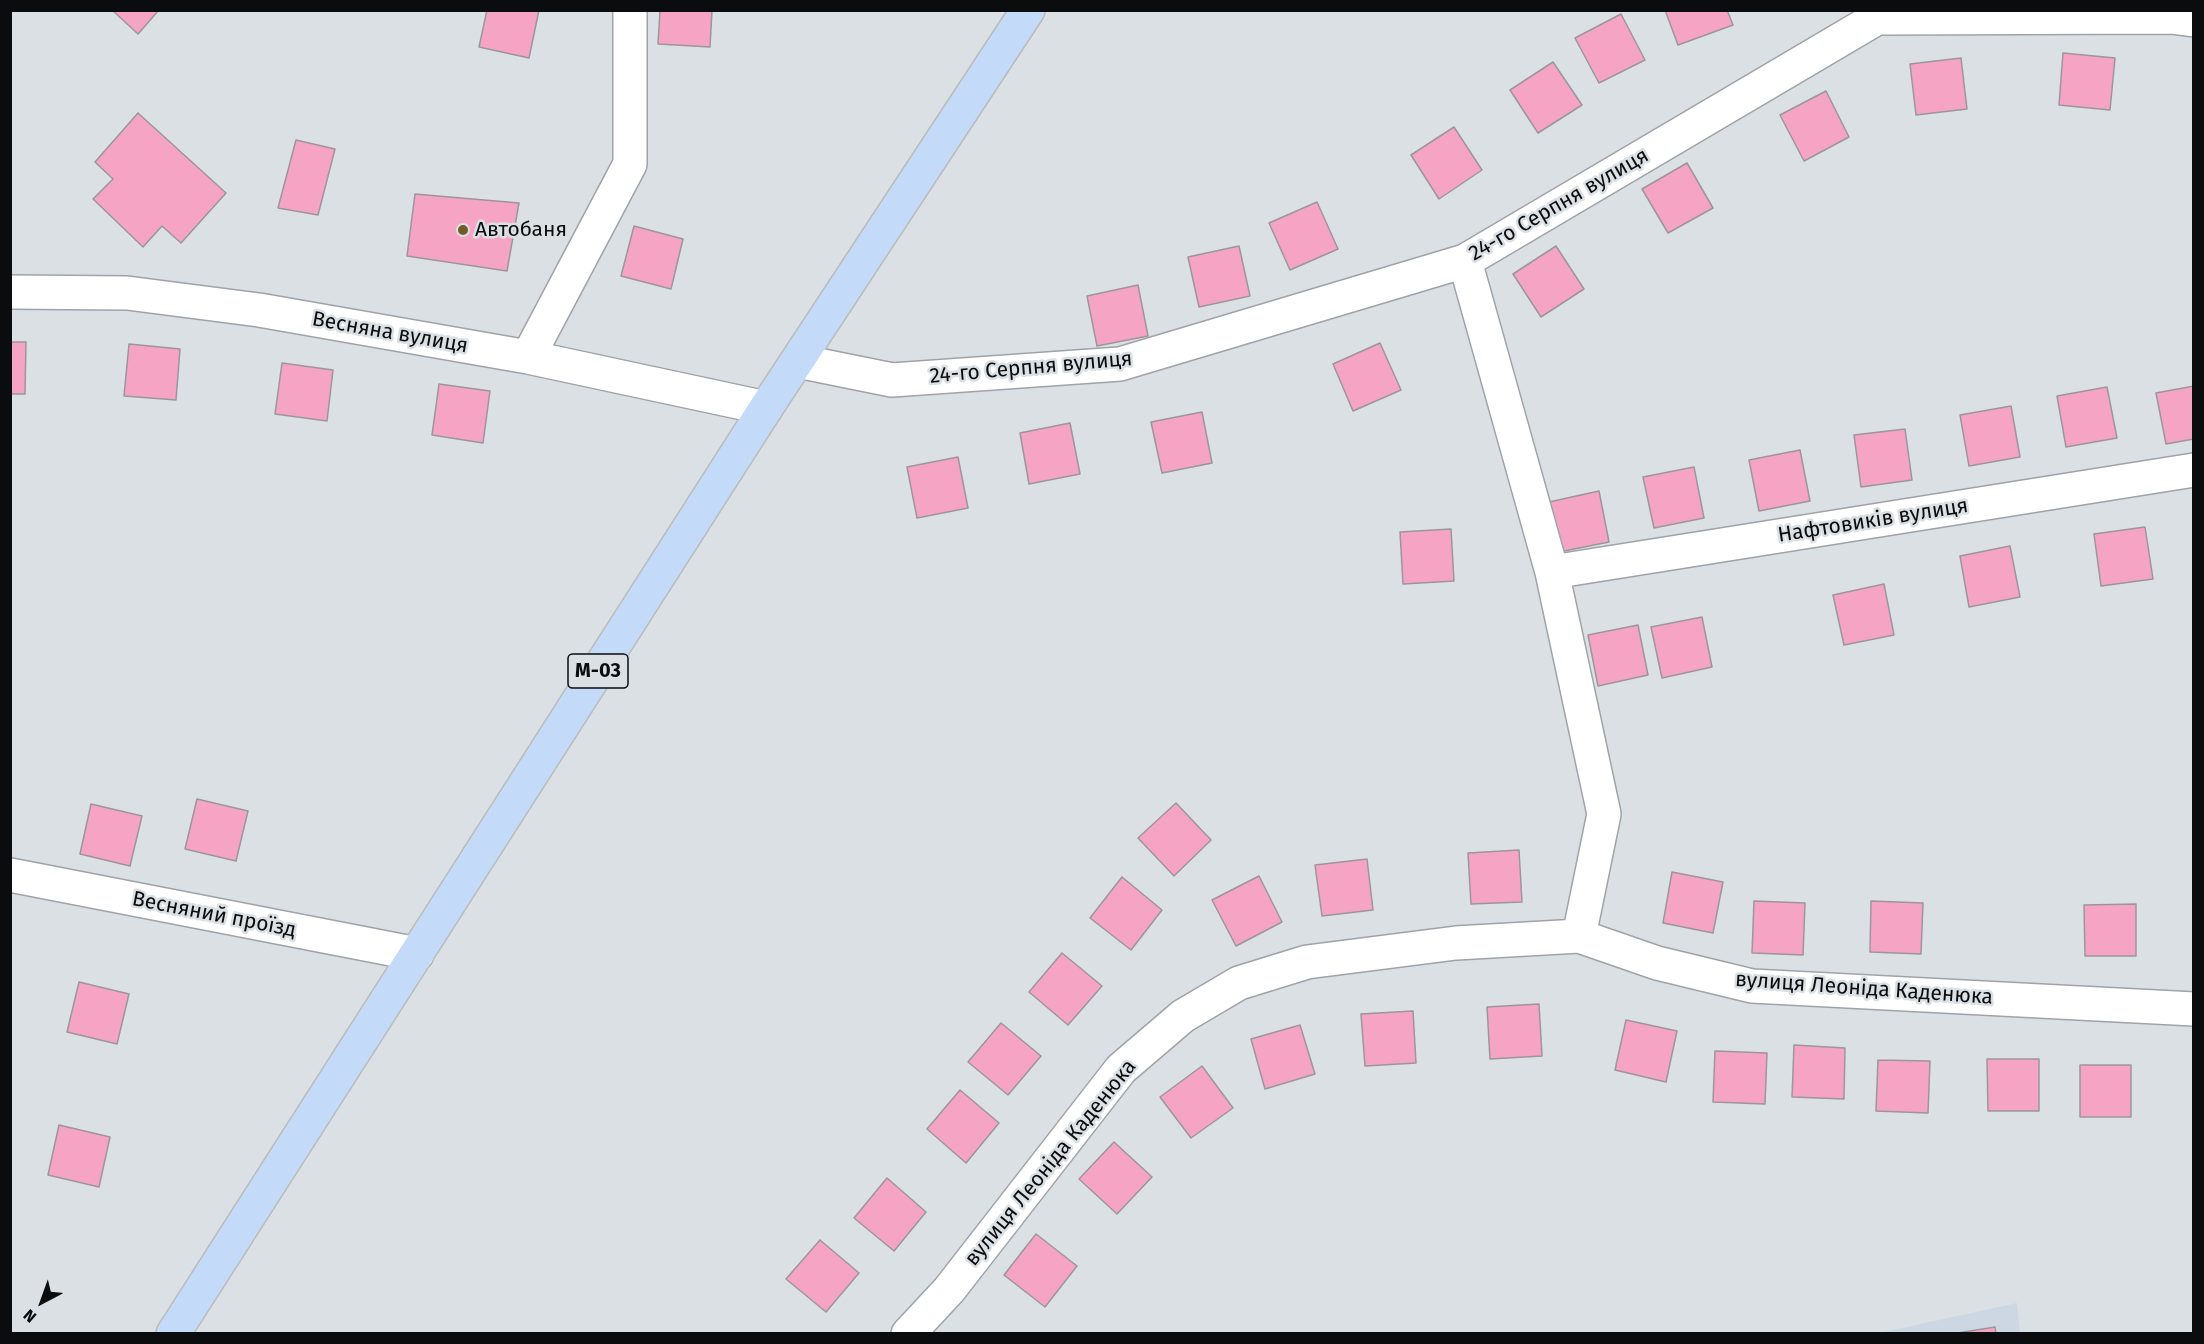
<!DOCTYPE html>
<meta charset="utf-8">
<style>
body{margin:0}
#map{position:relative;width:2204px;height:1344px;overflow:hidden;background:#dbe0e5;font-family:"Fira Sans",sans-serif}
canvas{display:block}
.frame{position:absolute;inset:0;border:12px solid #0a0c0d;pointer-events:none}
.north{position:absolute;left:12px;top:1272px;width:60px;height:60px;-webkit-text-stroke:4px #dbe0e5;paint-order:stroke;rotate:221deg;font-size:16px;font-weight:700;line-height:24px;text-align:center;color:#0a0c0d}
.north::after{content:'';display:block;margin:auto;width:21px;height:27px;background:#0a0c0d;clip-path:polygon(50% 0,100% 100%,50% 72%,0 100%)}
</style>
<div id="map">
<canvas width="2204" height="1344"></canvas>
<div class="frame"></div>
<div class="north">N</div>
</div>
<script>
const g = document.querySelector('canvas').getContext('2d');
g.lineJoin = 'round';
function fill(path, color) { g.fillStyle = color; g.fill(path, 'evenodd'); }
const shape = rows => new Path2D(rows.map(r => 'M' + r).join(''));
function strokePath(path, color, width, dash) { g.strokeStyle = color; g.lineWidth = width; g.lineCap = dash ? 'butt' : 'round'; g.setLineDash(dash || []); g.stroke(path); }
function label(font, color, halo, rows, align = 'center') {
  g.font = font + ' "Fira Sans",sans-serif'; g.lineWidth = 5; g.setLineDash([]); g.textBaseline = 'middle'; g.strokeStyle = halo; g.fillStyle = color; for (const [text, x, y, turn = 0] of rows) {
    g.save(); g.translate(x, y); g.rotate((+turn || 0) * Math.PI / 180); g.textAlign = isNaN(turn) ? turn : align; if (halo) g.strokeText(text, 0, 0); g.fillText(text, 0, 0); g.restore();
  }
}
fill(shape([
 [2017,1303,2020,1333,1879,1333]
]), '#cdd7e3');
const building = shape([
 [112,10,159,10,138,34,112,10],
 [487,10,539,10,529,58,479,47,487,10],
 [660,10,712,10,710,47,658,44,660,10],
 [1665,10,1727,10,1733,25,1678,45,1665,10],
 [1621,14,1645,60,1599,83,1575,38,1621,14],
 [2063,53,2115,58,2110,110,2059,105,2063,53],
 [1961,58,1967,109,1916,115,1910,64,1961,58],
 [1553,62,1582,105,1538,133,1510,90,1553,62],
 [1826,91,1849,137,1804,161,1780,115,1826,91],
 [138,113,226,193,181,243,162,226,143,247,93,199,113,179,95,162,138,113],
 [1454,127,1482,170,1439,199,1411,155,1454,127],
 [296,140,335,149,318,215,278,208,296,140],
 [1687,163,1713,208,1668,233,1642,189,1687,163],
 [415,194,519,203,507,271,407,256,415,194],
 [1317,202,1338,249,1290,270,1269,223,1317,202],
 [634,226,683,239,671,289,621,276,634,226],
 [1239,246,1250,296,1199,307,1188,257,1239,246],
 [1556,246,1584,289,1541,317,1513,274,1556,246],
 [1138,285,1148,336,1097,346,1087,296,1138,285],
 [10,342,26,342,25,394,10,394,10,342],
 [1380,343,1401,390,1353,411,1333,364,1380,343],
 [129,344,180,349,176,400,124,396,129,344],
 [282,363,333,370,327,421,275,414,282,363],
 [439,384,490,391,483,443,432,435,439,384],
 [2194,386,2194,439,2166,444,2156,393,2194,386],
 [2107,387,2117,438,2066,447,2057,396,2107,387],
 [2011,406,2020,457,1969,466,1960,415,2011,406],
 [1202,412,1212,463,1162,473,1151,422,1202,412],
 [1070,423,1080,474,1029,484,1020,433,1070,423],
 [1905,429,1912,480,1861,487,1854,435,1905,429],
 [1800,450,1810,501,1759,511,1749,460,1800,450],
 [958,457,968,508,917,518,907,467,958,457],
 [1694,467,1704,518,1654,528,1643,477,1694,467],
 [1599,491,1609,542,1559,552,1549,502,1599,491],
 [2145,527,2153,579,2101,586,2094,534,2145,527],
 [1451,529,1454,581,1403,584,1400,532,1451,529],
 [2010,546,2020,597,1969,607,1960,556,2010,546],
 [1884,584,1894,635,1844,645,1833,595,1884,584],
 [1702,617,1712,667,1662,678,1651,627,1702,617],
 [1638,625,1648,675,1598,686,1588,635,1638,625],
 [197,799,248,811,236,861,185,849,197,799],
 [1176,803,1211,840,1174,876,1138,838,1176,803],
 [91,804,142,816,130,866,80,854,91,804],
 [1519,850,1522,902,1471,904,1468,853,1519,850],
 [1367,859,1373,910,1322,916,1315,865,1367,859],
 [1672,872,1723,882,1713,933,1663,923,1672,872],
 [1259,876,1282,922,1236,946,1212,900,1259,876],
 [1122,877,1162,910,1131,950,1090,918,1122,877],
 [1754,901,1805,903,1803,955,1752,953,1754,901],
 [1871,901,1923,903,1921,954,1870,952,1871,901],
 [2136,904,2136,956,2085,956,2084,905,2136,904],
 [1062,953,1102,986,1068,1025,1029,992,1062,953],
 [79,982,129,994,117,1044,67,1032,79,982],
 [1539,1004,1542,1056,1490,1059,1487,1007,1539,1004],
 [1413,1011,1416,1063,1365,1066,1361,1014,1413,1011],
 [1626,1020,1677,1031,1666,1082,1615,1070,1626,1020],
 [1001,1023,1041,1056,1008,1095,968,1062,1001,1023],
 [1300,1025,1315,1074,1265,1089,1251,1039,1300,1025],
 [1794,1045,1845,1048,1844,1099,1792,1097,1794,1045],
 [1715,1051,1767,1053,1765,1104,1713,1102,1715,1051],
 [1987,1059,2039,1059,2039,1111,1988,1111,1987,1059],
 [1878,1060,1930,1061,1928,1113,1876,1111,1878,1060],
 [2080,1065,2131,1065,2131,1117,2080,1117,2080,1065],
 [1202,1066,1233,1108,1191,1138,1160,1097,1202,1066],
 [960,1090,999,1123,966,1163,927,1129,960,1090],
 [59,1125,110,1137,99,1187,48,1175,59,1125],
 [1114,1142,1152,1177,1117,1214,1079,1179,1114,1142],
 [887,1178,926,1212,894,1251,854,1218,887,1178],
 [1036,1234,1077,1266,1045,1307,1004,1275,1036,1234],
 [820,1240,859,1273,826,1312,786,1279,820,1240],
 [1995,1327,1996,1334,1951,1334,1995,1327]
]);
fill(building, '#f5a5c3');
strokePath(building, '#9d9698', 1.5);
const minor = shape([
 [1465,261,1552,572,1604,814,1579,936],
 [10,292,127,293,259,310,528,357,766,408],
 [528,357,630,164,630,10],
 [798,361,892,380,1120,364,1465,261,1877,18,2171,17,2194,20],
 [1552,572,2194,470],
 [10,875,417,954],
 [908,1334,949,1290,1121,1069,1183,1016,1239,983,1307,962,1456,943,1579,936,1657,963,1752,986,2194,1009]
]);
const trunk = shape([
 [173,1334,766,408,1028,10]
]);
strokePath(minor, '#9fa3a9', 36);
strokePath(trunk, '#babbbb', 36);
strokePath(minor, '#fff', 33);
strokePath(trunk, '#c3daf8', 33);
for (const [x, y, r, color] of [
 [463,230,6,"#725b2b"]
]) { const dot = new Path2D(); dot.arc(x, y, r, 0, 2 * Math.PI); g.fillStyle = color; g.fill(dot); strokePath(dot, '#dbe0e5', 2); }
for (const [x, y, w] of [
 [598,671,60]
]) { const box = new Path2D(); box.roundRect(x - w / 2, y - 17, w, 34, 4.5); g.fillStyle = '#dbe0e5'; g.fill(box); strokePath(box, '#0a0c0d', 1.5); }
label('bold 20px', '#0a0c0d', null, [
 ["М-03",598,671]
]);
label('21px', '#0a0c0d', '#dbe0e5', [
 ["24-го Серпня вулиця",1559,205,-30],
 ["Весняна вулиця",390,333,10],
 ["24-го Серпня вулиця",1031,368,-5],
 ["Нафтовиків вулиця",1873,521,-9],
 ["Весняний проїзд",214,915,11],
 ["вулиця Леоніда Каденюка",1864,989,4],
 ["вулиця Леоніда Каденюка",1051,1163,-51]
]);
label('21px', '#0a0c0d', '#dbe0e5', [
 ["Автобаня",475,230]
], 'left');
</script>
